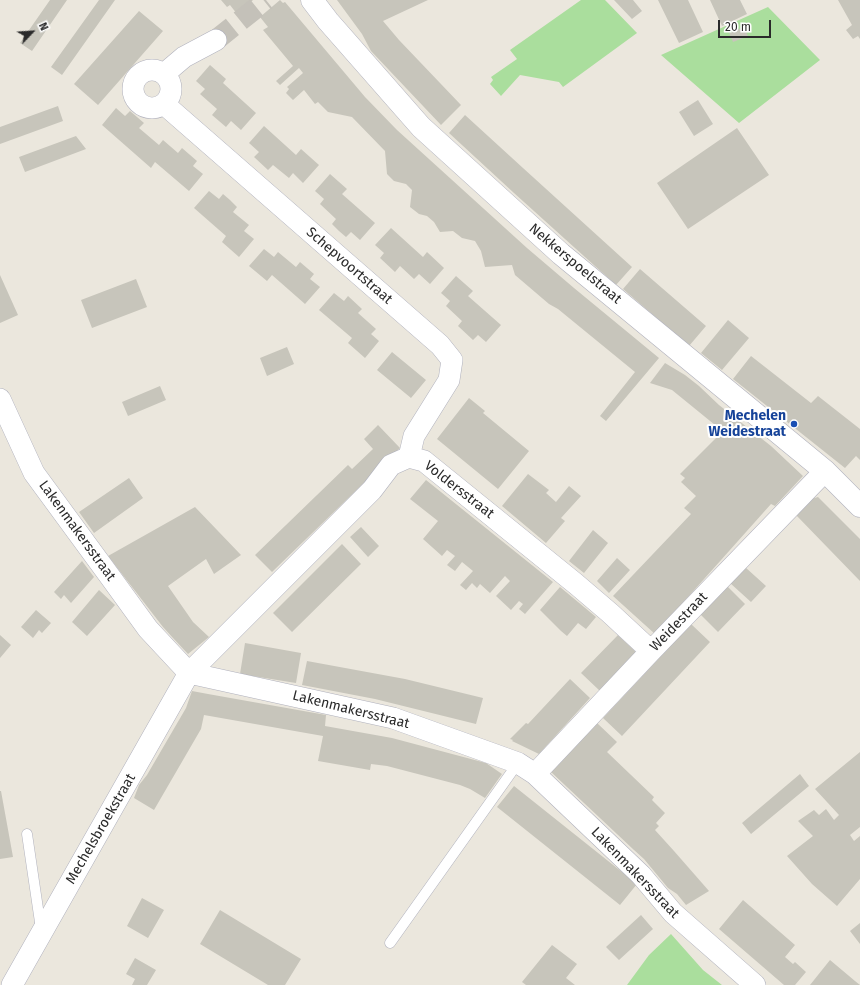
<!DOCTYPE html>
<style>
body{margin:0}
#map{position:relative;width:860px;height:985px;overflow:hidden;background:#ebe7dd;font-family:"Fira Sans",sans-serif}
canvas{display:block}
.north{position:absolute;left:12px;top:12px;width:40px;height:40px;-webkit-text-stroke:3px #fff;paint-order:stroke;rotate:65deg;font-size:11px;font-weight:700;line-height:16px;text-align:center;color:#2a2a2a}
.north::after{content:'';display:block;margin:auto;width:14px;height:18px;background:#2a2a2a;clip-path:polygon(50% 0,100% 100%,50% 72%,0 100%)}
.scale{position:absolute;left:718px;top:20px;width:53px;height:18px;box-sizing:border-box;border:2px solid #2a2a2a;border-top:0;padding-left:5px;font-size:12px;line-height:14px;white-space:nowrap;color:#2a2a2a;-webkit-text-stroke:3px #fff;paint-order:stroke}
</style>
<div id="map">
<canvas width="860" height="985"></canvas>
<div class="north">N</div>
<div class="scale">20 m</div>
</div>
<script>
const g = document.querySelector('canvas').getContext('2d');
g.lineJoin = 'round';
function fill(path, color) { g.fillStyle = color; g.fill(path, 'evenodd'); }
const shape = rows => new Path2D(rows.map(r => 'M' + r).join(''));
function strokePath(path, color, width, dash) { g.strokeStyle = color; g.lineWidth = width; g.lineCap = dash ? 'butt' : 'round'; g.setLineDash(dash || []); g.stroke(path); }
function label(font, color, halo, rows, align = 'center') {
  g.font = font + ' "Fira Sans",sans-serif'; g.lineWidth = 4; g.setLineDash([]); g.textBaseline = 'middle'; g.strokeStyle = halo; g.fillStyle = color; for (const [text, x, y, turn = 0] of rows) {
    g.save(); g.translate(x, y); g.rotate((+turn || 0) * Math.PI / 180); g.textAlign = isNaN(turn) ? turn : align; if (halo) g.strokeText(text, 0, 0); g.fillText(text, 0, 0); g.restore();
  }
}
fill(shape([
 [581,0,605,0,637,33,563,87,559,82,520,75,501,96,490,84,493,80,491,77,517,59,510,50],
 [768,7,820,60,739,123,661,55],
 [671,934,703,970,722,985,627,985,649,955]
]), '#aade9d');
fill(shape([
 [50,0,67,0,32,51,20,43],
 [99,0,115,0,62,75,51,67],
 [221,0,253,0,237,14,230,5,227,7],
 [280,0,283,3,285,2,365,97,397,130,527,248,574,288,659,358,606,421,600,416,635,372,558,309,549,304,515,275,512,265,485,267,481,251,475,241,462,238,453,231,440,232,434,222,427,216,419,214,410,207,412,190,406,184,394,181,387,174,385,151,352,117,328,112,318,102,315,104,304,90,293,100,286,93,289,89,287,87,303,73,299,68,280,85,276,81,293,66,263,30,268,27,260,17],
 [337,0,428,0,383,21,399,40,461,105,441,125,371,51,362,34],
 [614,0,633,0,642,11,632,19],
 [658,0,688,0,703,32,679,43],
 [710,0,740,0,747,14,722,26],
 [838,0,860,0,860,39,858,36,853,39,846,30,852,25],
 [139,11,163,31,98,105,74,84],
 [744,27,748,36,733,42,729,33],
 [210,65,226,79,223,83,256,113,241,130,231,121,226,127,212,115,217,109,200,94,205,89,196,81],
 [698,100,713,124,694,136,679,112],
 [58,106,63,121,0,144,0,127],
 [116,108,125,116,130,111,144,123,139,128,159,145,163,140,178,153,182,148,197,161,193,166,203,174,189,191,155,162,151,168,102,125],
 [465,115,523,168,632,267,616,285,514,193,449,133],
 [264,126,296,155,301,149,319,165,303,183,293,173,289,178,273,165,268,170,254,157,259,152,249,143],
 [737,128,769,175,688,229,657,183],
 [76,136,86,149,25,172,19,157],
 [330,174,347,189,342,194,375,223,360,240,351,232,346,237,339,231,332,224,336,219,320,204,324,199,315,191],
 [209,191,219,199,223,194,230,200,237,207,233,212,249,225,244,231,254,239,239,257,222,242,226,236,194,208],
 [391,228,423,257,427,252,444,268,430,284,419,274,414,279,400,266,395,272,380,258,384,253,375,245],
 [264,249,274,257,278,252,296,267,300,262,314,274,310,279,320,287,305,304,272,275,267,281,249,266],
 [640,269,706,326,689,346,623,289],
 [0,275,18,315,0,323],
 [456,276,473,291,468,296,501,325,486,342,478,335,473,340,458,326,462,321,446,306,450,301,441,293],
 [136,279,147,307,92,328,81,300],
 [334,293,344,301,348,296,362,309,358,313,376,329,371,334,379,341,365,358,348,343,352,338,319,310],
 [728,320,749,338,722,370,701,353],
 [287,347,294,364,267,376,260,358],
 [392,352,426,380,411,398,377,370],
 [751,356,811,403,818,396,860,429,860,460,856,456,845,468,733,379],
 [665,363,685,375,699,386,719,405,771,446,803,476,775,506,771,504,655,634,613,596,691,514,684,508,696,496,681,482,685,478,680,474,718,436,711,429,715,425,672,390,650,383],
 [160,386,166,400,128,416,122,402],
 [469,398,485,411,483,413,529,451,498,489,437,439],
 [378,425,400,448,272,572,255,555,348,465,352,469,373,449,364,439],
 [528,474,549,490,546,493,556,502,569,486,581,496,561,518,565,521,546,543,502,506],
 [129,478,143,498,94,533,79,512],
 [426,480,553,582,525,614,519,609,523,604,519,601,511,610,496,596,510,581,505,576,490,593,480,584,477,588,472,583,466,590,460,585,473,571,462,562,455,571,447,565,455,556,447,550,442,556,423,539,438,521,410,499],
 [818,497,860,539,860,581,796,515,811,499],
 [195,507,241,555,214,574,206,559,168,586,193,622,209,637,188,654,173,638,163,627,108,556],
 [361,527,379,546,368,557,350,537],
 [593,530,608,543,584,573,569,561],
 [342,544,361,564,292,632,273,613],
 [617,558,630,570,609,593,597,581],
 [82,561,94,577,71,603,64,595,61,599,54,592],
 [745,567,766,586,751,602,730,583],
 [727,586,745,604,718,632,700,614],
 [560,587,596,617,586,629,578,623,567,636,561,631,540,610],
 [99,590,115,605,87,636,72,622],
 [36,610,51,623,42,633,39,630,33,638,21,627],
 [691,624,710,642,622,736,603,718],
 [0,635,11,645,0,658],
 [618,635,637,653,600,691,581,673],
 [245,643,301,653,296,683,240,674],
 [307,661,405,679,483,698,476,724,375,699,302,685],
 [570,679,590,698,539,754,512,741,513,740,510,739,526,723,528,724],
 [192,691,208,694,326,715,325,726,392,738,486,763,502,774,485,798,470,789,460,785,387,766,371,764,370,770,318,761,323,736,204,715,201,729,154,810,134,798,139,785,147,775,186,708],
 [597,723,617,742,607,752,654,797,652,800,665,813,656,823,659,826,655,830,674,851,709,891,686,905,677,894,668,888,644,859,634,850,551,772],
 [860,752,860,827,850,835,854,841,860,836,860,879,837,906,812,884,787,856,813,836,798,821,814,810,819,815,826,809,834,820,839,815,815,789],
 [800,774,809,786,751,834,742,823],
 [514,786,637,884,620,905,497,807],
 [0,791,1,791,13,857,0,859],
 [142,898,164,910,148,938,127,926],
 [743,900,795,945,785,957,793,964,795,962,806,972,795,985,784,985,719,929],
 [220,910,301,959,285,985,268,985,200,944],
 [641,915,653,929,619,960,606,947],
 [860,923,860,944,850,931],
 [552,945,577,964,566,978,575,985,526,985,522,982],
 [135,958,156,970,147,985,132,985,135,979,126,974],
 [830,960,855,981,860,985,810,985]
]), '#c7c5bb');
strokePath(shape([
 [216,40,266,0]
]), '#c4c1b9', 21, [21, 10]);
const service = shape([
 [27,834,41,929],
 [390,943,518,763]
]);
const minor = shape([
 '133 89a19 19 0 1 1 38 0a19 19 0 1 1-38 0Z',
 [164,74,184,57,216,40],
 [164,104,440,345,452,360,449,380,414,436,409,457],
 [0,399,34,473,111,578,148,629,189,673,393,718,518,763,535,774,641,875,673,913,755,985],
 [535,774,651,651,825,471],
 [12,985,189,673,372,490,391,465,409,457,424,461,576,584,610,613,651,651]
]);
const secondary = shape([
 [312,0,328,21,421,127,561,254,825,471,860,506]
]);
strokePath(service, '#b0b1bd', 11);
strokePath(minor, '#b0b1bd', 22);
strokePath(secondary, '#b0b1bd', 23);
strokePath(service, '#fff', 10);
strokePath(minor, '#fff', 21);
strokePath(secondary, '#fff', 22);
for (const [x, y, r, color] of [
 [794,424,4,"#1a4fb4"]
]) { const dot = new Path2D(); dot.arc(x, y, r, 0, 2 * Math.PI); g.fillStyle = color; g.fill(dot); strokePath(dot, '#fff', 1.5); }
label('14px', '#2a2a2a', '#fff', [
 ["Nekkerspoelstraat",575,264,40],
 ["Schepvoortstraat",349,266,41],
 ["Voldersstraat",459,490,38],
 ["Lakenmakersstraat",77,531,54],
 ["Weidestraat",679,622,-46],
 ["Lakenmakersstraat",351,710,14],
 ["Mechelsbroekstraat",101,829,-60],
 ["Lakenmakersstraat",635,873,46]
]);
label('bold 14px', '#164399', '#fff', [
 ["Mechelen",786,416],
 ["Weidestraat",786,432]
], 'right');
</script>
